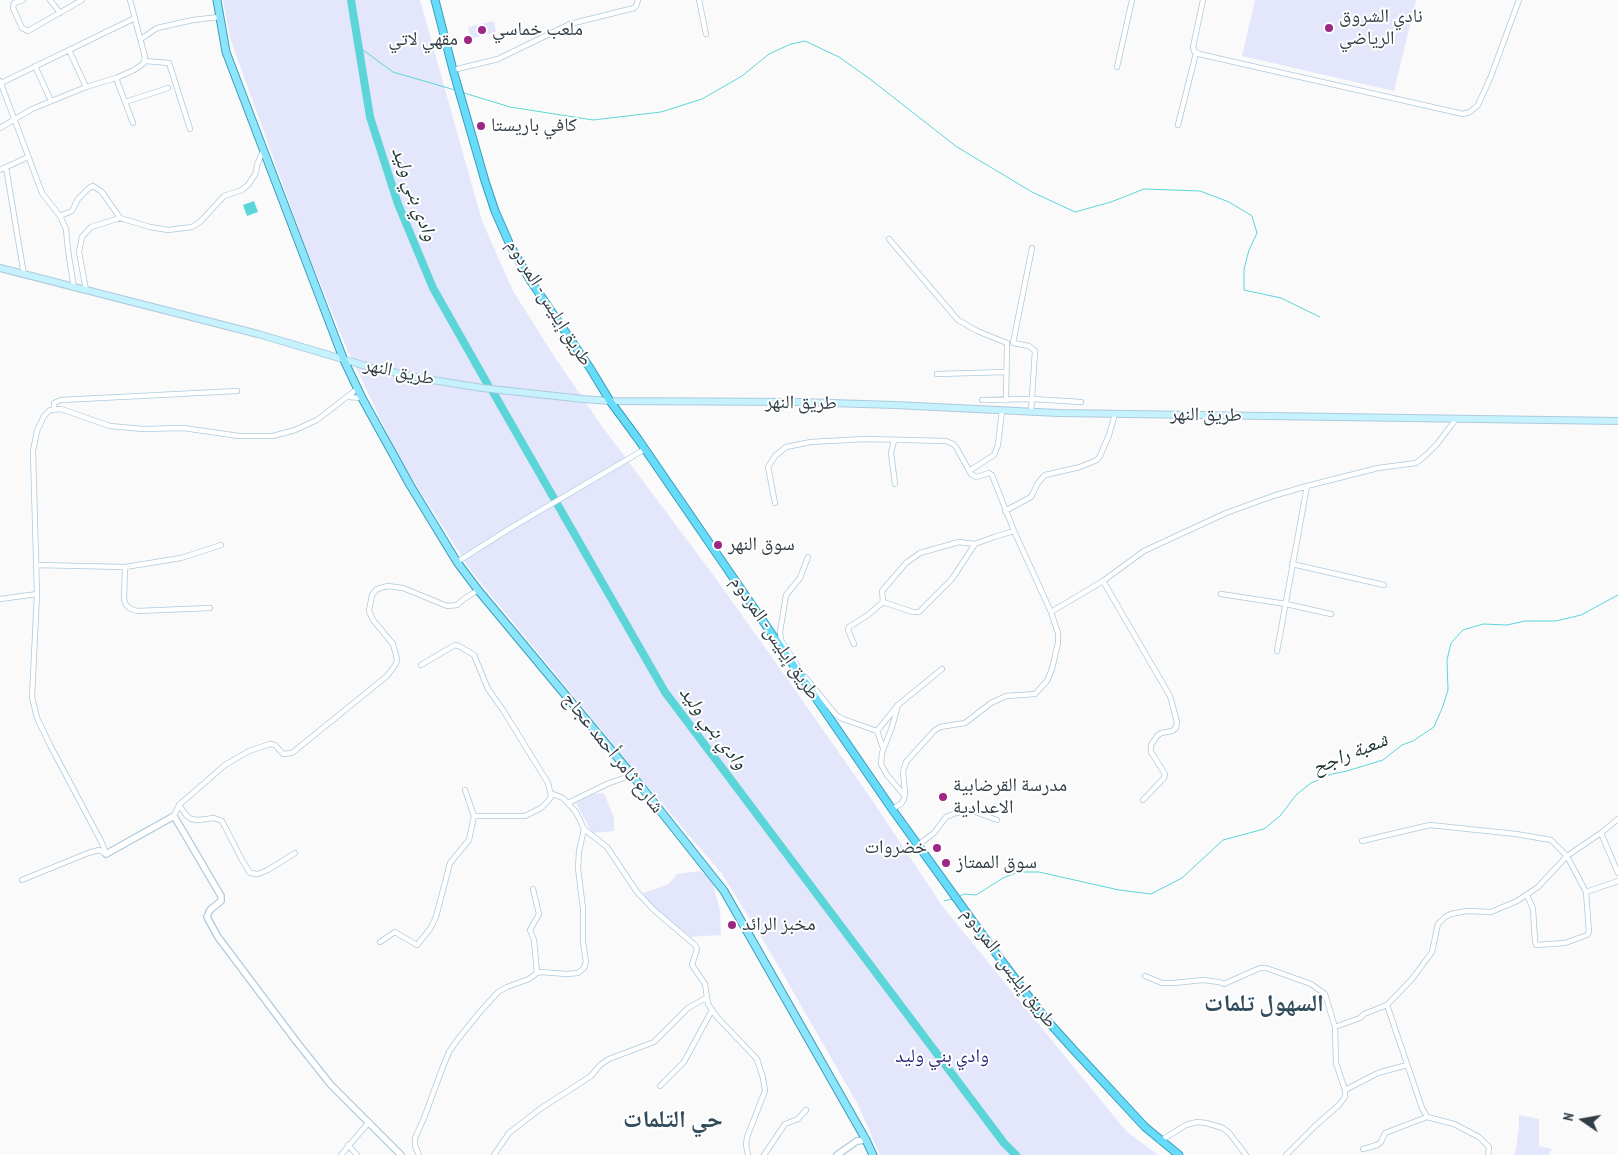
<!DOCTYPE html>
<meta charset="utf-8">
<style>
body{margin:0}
#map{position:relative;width:1618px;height:1155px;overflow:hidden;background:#fafafa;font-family:"PT Sans Narrow",sans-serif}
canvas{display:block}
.north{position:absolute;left:1558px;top:1095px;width:50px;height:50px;-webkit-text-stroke:4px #fff;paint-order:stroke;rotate:282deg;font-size:14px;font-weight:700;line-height:20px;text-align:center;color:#313d45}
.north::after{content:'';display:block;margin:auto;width:18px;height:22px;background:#313d45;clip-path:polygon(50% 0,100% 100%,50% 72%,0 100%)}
</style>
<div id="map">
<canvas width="1618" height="1155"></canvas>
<div class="north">N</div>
</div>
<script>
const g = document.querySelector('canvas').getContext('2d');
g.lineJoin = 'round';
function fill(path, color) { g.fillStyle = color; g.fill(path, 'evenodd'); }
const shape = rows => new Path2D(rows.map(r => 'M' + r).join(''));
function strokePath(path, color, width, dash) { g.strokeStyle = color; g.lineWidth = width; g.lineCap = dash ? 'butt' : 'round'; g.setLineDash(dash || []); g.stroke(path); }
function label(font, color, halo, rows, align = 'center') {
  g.font = font + ' "PT Sans Narrow","Noto Naskh Arabic",sans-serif'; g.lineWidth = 4; g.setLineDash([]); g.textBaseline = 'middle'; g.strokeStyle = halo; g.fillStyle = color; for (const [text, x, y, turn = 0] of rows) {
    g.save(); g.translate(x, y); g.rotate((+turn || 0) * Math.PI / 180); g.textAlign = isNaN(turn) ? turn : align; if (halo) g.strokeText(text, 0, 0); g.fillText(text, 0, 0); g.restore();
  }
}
fill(shape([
 [223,0,420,0,482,221,513,291,552,353,601,425,714,576,793,687,872,800,943,907,1126,1131,1158,1155,880,1155,857,1103,772,955,722,874,654,794,471,571,399,458,347,349,305,246,230,38],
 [1255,0,1416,0,1394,91,1242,56],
 [494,21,496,32,471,39,468,27],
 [604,793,614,818,614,831,592,833,576,803,592,794],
 [700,871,711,878,720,910,721,935,688,937,682,930,669,922,654,908,643,893,669,884,677,874],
 [1519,1115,1539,1119,1539,1146,1552,1149,1548,1155,1515,1155,1519,1127]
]), '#e4e7fb');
fill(shape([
 [254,201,258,212,247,216,243,205]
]), '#5cd5d8');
strokePath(shape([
 [359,47,393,72,455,90],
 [464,93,510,107,593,120,661,112,702,99,742,76,769,54,791,44,805,41,839,57,870,79,957,147,1032,192,1075,212,1111,202,1144,189,1200,191,1229,202,1252,216,1257,233,1249,250,1244,269,1244,290,1281,298,1320,317],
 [960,896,964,894,976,895,1003,878,1018,872,1039,872,1119,890,1151,894,1182,878,1223,840,1264,829,1280,816,1296,795,1311,783,1332,774,1347,771,1383,760,1402,745,1413,741,1434,727,1443,706,1448,690,1447,660,1451,643,1463,630,1483,624,1507,625,1525,621,1556,621,1581,615,1618,595],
 [944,901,952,899]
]), '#5cd5d8', 1);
strokePath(shape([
 [351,0,370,117,398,204,433,288,488,385],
 [493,392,665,692,1004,1143,1016,1155]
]), '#5cd5d8', 8);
const minor = shape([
 [23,0,14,3,13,8,22,28,28,31,82,0],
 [50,0,60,13],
 [699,0,706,34],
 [1203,0,1193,47,1194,51,1199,54,1463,114,1470,112,1478,105,1491,76,1519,0],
 [141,39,157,28,193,20,219,17],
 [69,50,86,87],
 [145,61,169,63,190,129],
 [35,66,51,101],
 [1117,67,1132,0],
 [453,70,498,59,570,24,634,8,636,6,638,0],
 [116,78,133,123],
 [0,81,42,193,60,216,66,229,68,250,74,288],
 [1,83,135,18],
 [125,102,168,88],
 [1178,125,1196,53],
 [0,128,32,109,86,87,116,78,134,70,143,64,145,57,130,0],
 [6,167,24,275],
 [0,170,28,157],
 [60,216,72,211,78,199,89,188,93,186,102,192,120,218,150,227,168,230,192,227,200,222,224,196,242,190,248,185,256,173,257,165,263,151],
 [889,239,958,320,977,331,1007,343,1006,400],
 [86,290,79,252,82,237,91,227,120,218],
 [937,374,1006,372],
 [348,397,362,398],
 [982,400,1032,399,1081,402],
 [54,408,54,403,61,400,237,391],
 [1031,412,1035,351,1029,346,1013,343,1032,248],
 [894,441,891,453,895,484],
 [969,471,994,455,998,445,1002,410],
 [775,503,768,467,775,456,786,447,811,442,865,439,946,441,953,444,956,447,971,474,976,477,989,473,992,475,1014,531],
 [1005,511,1031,497,1038,483,1045,475,1080,467,1097,460,1100,456,1109,435,1115,414],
 [457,562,509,529,645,449],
 [1292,564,1384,585],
 [37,565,125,567,181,558,221,545],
 [125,567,124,600,126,605,131,609,137,611,210,608],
 [1103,581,1170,696,1177,722,1176,728,1172,731,1161,733,1157,736,1151,745,1151,752,1165,774,1164,778,1143,800],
 [1221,594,1286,604,1331,614],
 [0,599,37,594],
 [1051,612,1103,581,1144,551,1226,513,1273,496,1307,486,1378,468,1416,463,1426,455,1437,444,1456,419],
 [854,644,848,630,849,627,868,615,883,602],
 [1277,651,1307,486],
 [421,665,455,645,459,646,474,655,488,689,503,710,548,783,551,796],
 [798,667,781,640,780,632,786,595,800,578,808,557],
 [805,677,836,715,843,719,877,731,883,748],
 [898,705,892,727,882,753,881,764,887,775,905,796],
 [877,731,898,705,942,669],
 [465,790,474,816,525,816,541,808,548,801,553,794,563,798,576,812,584,829,607,847,637,892,654,910,695,945,697,949,692,965,705,984,708,1004,717,1017,757,1059,763,1078,765,1091,747,1137,746,1145,748,1155],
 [568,803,607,784,632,775],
 [179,805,186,815,191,819,198,820,214,818,222,821,242,860,250,873,258,874,268,870,295,853],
 [892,809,901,804,904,799,905,792,903,772,906,762,934,731,940,727,965,723,991,703,1006,696,1035,694,1047,681,1052,669,1058,643,1058,633,1051,612,1014,531,994,537,975,544,959,542,920,553,906,563,882,591,883,602,913,612,919,612,952,579,975,544],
 [174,816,179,805,225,765,249,751,270,744,275,745,283,754,292,753,387,676,396,664,397,659,393,644,373,620,369,611,372,595,377,589,388,586,403,588,447,606,457,605,464,599,478,590],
 [1601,833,1618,873],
 [1362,841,1430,825,1516,834,1551,840,1567,856,1586,892,1589,932,1587,935,1565,943,1536,945,1535,941,1533,909,1527,895],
 [918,845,934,833,946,817,956,813,973,811,997,820],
 [106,854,102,843,50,745,37,718,32,697,37,594,33,451,37,431,44,416,50,410,61,409,110,426,143,429,183,428,239,436,273,436,295,430,317,420,357,389],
 [22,880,88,853,99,850,106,854],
 [533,889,539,914,530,930,534,940,537,973],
 [1586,892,1618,881],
 [380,942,395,932,417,945,430,929,436,917,450,863,469,840,474,816],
 [1145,976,1162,983,1174,983,1203,980,1219,982,1224,984,1260,968,1266,968,1311,984,1325,994,1335,1027,1336,1063,1345,1090,1345,1097,1339,1105,1315,1126,1286,1155],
 [1335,1027,1360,1018,1364,1014,1387,1005],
 [660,1086,684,1062,712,1010],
 [1345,1090,1378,1073,1407,1065],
 [1160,1141,1186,1125,1197,1122,1206,1123,1223,1128,1230,1134,1246,1155],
 [348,1145,357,1155],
 [1363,1149,1377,1145,1381,1142,1385,1133,1427,1117],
 [341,1155,369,1122],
 [419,1155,415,1146,415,1138,424,1118,442,1069,449,1052,458,1039,480,1012,498,992,507,987,529,979,537,973,541,972,567,974,578,973,584,968,586,962,583,942,583,909,578,868,579,851,584,829],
 [494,1155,509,1133,540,1109,591,1076,600,1065,609,1059,654,1042,688,1008,706,998],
 [764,1155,785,1124,798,1119,806,1110],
 [1488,1155,1489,1147,1479,1137,1454,1124,1427,1117,1422,1108,1387,1005,1412,979,1432,952,1438,924,1445,917,1451,914,1466,911,1491,912,1517,901,1538,887,1567,856,1601,833,1618,819]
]);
const tertiary = shape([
 [106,854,174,816,221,896,221,901,210,910,207,917,218,937,296,1041,331,1085,401,1155],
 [837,1155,857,1141,866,1140]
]);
const secondary = shape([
 [0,268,258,334,373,368,426,379,482,388,583,399,610,401,800,402,895,405,1058,413,1618,421]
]);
const primary = shape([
 [217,0,226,52,343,358,362,398,410,485,457,562,478,590,632,775,724,891,866,1140,873,1155]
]);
const trunk = shape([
 [435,0,453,70,485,181,495,211,510,245,530,280,590,368,610,401,638,439,892,809,992,948,1045,1018,1071,1047,1145,1127,1179,1155]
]);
strokePath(minor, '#adcade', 6);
strokePath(tertiary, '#adcade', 8);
strokePath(secondary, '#adcade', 8);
strokePath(primary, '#3a9fb9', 9);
strokePath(trunk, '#3a9fb9', 9);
strokePath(minor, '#fff', 4.5);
strokePath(tertiary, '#fff', 5.5);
strokePath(secondary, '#c5f2fd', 6);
strokePath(primary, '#8ce5fb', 7);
strokePath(trunk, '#66dcfa', 7);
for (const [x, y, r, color] of [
 [1329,28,5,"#9d2782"],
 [482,30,5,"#9d2782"],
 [468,40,5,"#9d2782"],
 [481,126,5,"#9d2782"],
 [718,545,5,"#9d2782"],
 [943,797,5,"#9d2782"],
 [937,848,5,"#9d2782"],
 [946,863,5,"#9d2782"],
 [732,925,5,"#9d2782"]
]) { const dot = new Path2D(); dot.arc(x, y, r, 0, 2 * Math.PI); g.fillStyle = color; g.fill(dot); strokePath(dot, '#fff', 2); }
label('19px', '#313d45', '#fff', [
 ["نادي الشروق",1339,17],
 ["الرياضي",1339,39],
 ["ملعب خماسي",492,30],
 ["مقهي لاتي",458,40,"right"],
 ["كافي باريستا",491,126],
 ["سوق النهر",728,545],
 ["مدرسة القرضابية",953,786],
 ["الاعدادية",953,808],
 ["خضروات",927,848,"right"],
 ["سوق الممتاز",956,863],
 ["مخبز الرائد",742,925]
], 'left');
label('19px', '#313d45', '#fff', [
 ["طريق إيليس- المردوم",549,303,58],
 ["طريق النهر",399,372,12],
 ["طريق النهر",801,403,1],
 ["طريق النهر",1206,415,1],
 ["طريق إيليس- المردوم",775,638,56],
 ["شارع ثامر أحمد عجاج",613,753,51],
 ["طريق إيليس- المردوم",1009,968,53]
]);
label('19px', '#2a2579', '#fff', [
 ["وادي بني وليد",942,1057]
]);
label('italic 20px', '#1d3333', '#fff', [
 ["وادي بني وليد",414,194,70],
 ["وادي بني وليد",713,728,53],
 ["شعبة راجح",1350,754,-22]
]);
label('bold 24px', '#324c5d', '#fff', [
 ["السهول تلمات",1264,1004],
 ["حي التلمات",673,1120]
]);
</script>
